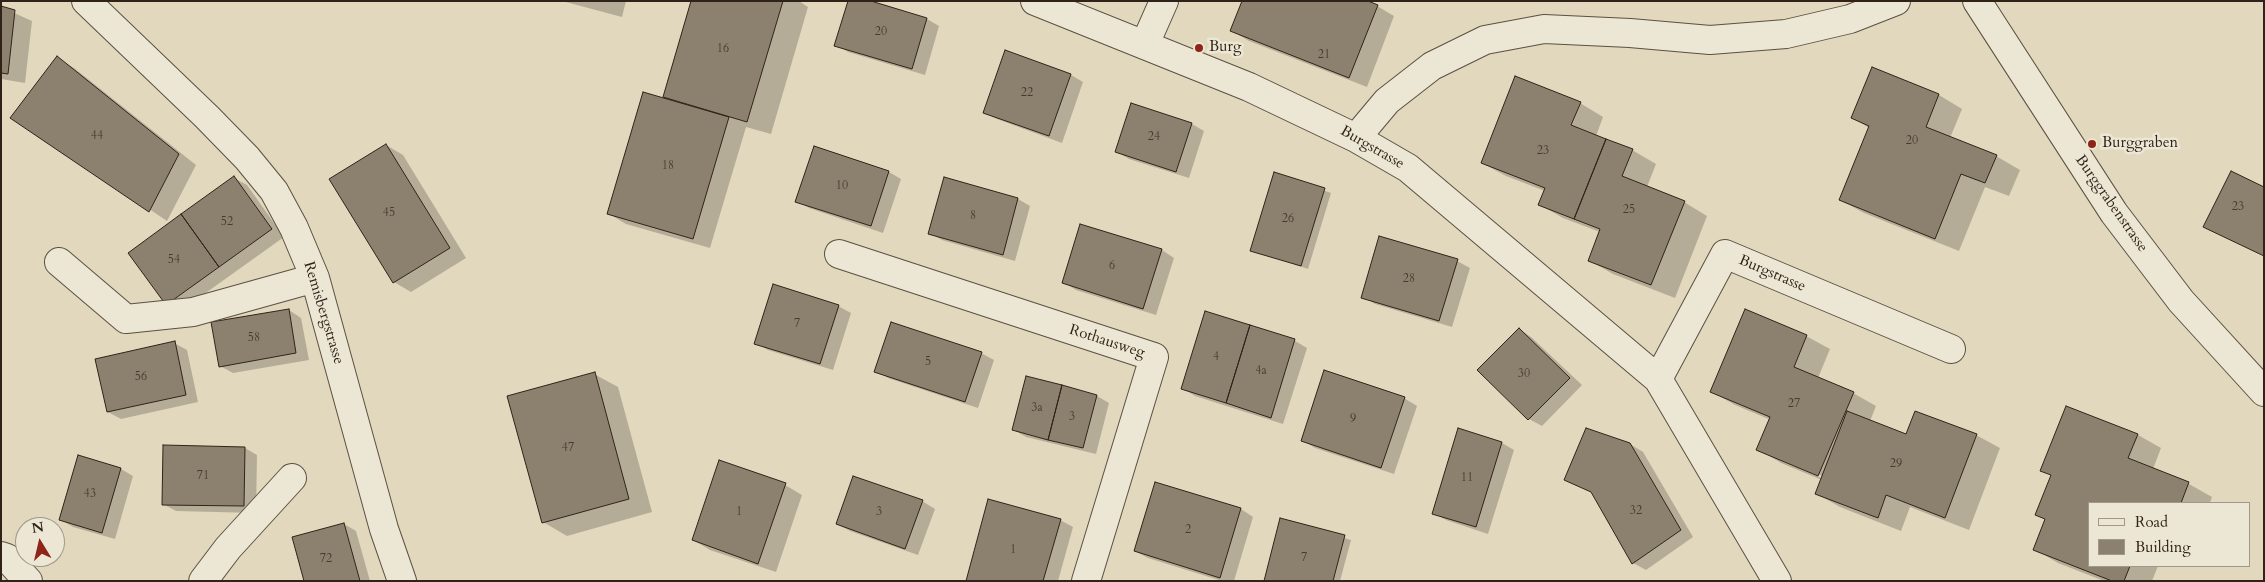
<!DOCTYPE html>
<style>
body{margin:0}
#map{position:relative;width:2265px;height:582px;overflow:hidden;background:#e1d8bd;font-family:Cardo,serif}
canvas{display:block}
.frame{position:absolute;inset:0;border:2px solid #302218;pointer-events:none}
.legend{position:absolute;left:2088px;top:502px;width:162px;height:65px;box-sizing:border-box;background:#ece6d4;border:1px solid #a19889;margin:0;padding:6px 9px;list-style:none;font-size:15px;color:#302218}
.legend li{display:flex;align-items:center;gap:10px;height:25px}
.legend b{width:25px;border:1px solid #a19889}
.north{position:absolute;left:15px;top:517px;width:50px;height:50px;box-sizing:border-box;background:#ece6d4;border:1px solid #a19889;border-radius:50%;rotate:351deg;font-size:14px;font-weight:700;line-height:20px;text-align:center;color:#302218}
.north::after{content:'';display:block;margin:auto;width:18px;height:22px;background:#8f2418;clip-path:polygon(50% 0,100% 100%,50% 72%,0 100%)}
</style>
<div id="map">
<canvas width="2265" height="582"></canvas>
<div class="frame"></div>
<ul class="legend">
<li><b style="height:6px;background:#ece6d4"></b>Road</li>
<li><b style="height:14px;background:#8c816e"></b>Building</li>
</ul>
<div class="north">N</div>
</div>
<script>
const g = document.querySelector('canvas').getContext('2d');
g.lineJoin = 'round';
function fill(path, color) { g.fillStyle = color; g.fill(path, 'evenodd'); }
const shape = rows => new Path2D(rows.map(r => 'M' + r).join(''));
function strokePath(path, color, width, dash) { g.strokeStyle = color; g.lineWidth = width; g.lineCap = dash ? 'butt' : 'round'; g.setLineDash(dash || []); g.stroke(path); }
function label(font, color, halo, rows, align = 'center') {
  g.font = font + ' Cardo,serif'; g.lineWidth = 5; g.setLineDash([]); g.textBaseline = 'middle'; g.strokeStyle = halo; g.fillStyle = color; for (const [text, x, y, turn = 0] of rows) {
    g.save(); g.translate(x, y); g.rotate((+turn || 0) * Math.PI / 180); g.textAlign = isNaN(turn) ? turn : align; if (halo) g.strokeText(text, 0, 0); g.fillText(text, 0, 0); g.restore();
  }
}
fill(shape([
 [562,1,626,1,622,17],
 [692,1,799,1,808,7,771,134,746,127,710,248,626,224,609,214,670,100,664,97],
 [867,1,927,19,939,26,925,75,848,52,836,45],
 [1377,6,1394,16,1367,87,1249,41,1232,31],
 [1,7,32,21,25,83,1,79],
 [1006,52,1071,75,1083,82,1062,143,997,119,984,112],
 [57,58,74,68,196,165,167,221,12,117],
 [1872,69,1939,95,1962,109,1950,138,1996,156,2020,170,2009,196,1985,187,1959,251,1864,213,1840,200,1869,128,1853,118],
 [1580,103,1603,117,1596,136,1632,150,1656,164,1647,187,1684,202,1707,216,1675,298,1613,274,1590,261,1600,232,1563,218,1540,205,1545,191,1506,176,1482,163],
 [1132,104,1192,124,1204,131,1189,178,1129,159,1117,152],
 [386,145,403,155,466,258,411,292,394,282],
 [815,148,889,172,901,179,883,233,809,208,797,201],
 [1275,173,1331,193,1308,269,1251,250],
 [234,178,247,185,284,237,179,312,167,304],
 [945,178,1018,199,1030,206,1015,261,942,240,929,233],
 [1081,225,1162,250,1174,258,1156,315,1076,290,1063,282],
 [1457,261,1470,268,1452,327,1375,304,1363,297],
 [838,306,851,313,833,370,768,350,756,343],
 [289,310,301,318,309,360,233,373,220,366],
 [1206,313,1295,341,1307,348,1283,424,1195,396,1182,388],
 [1519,329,1531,337,1582,385,1542,426,1529,419],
 [1806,336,1830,349,1818,378,1853,393,1876,406,1870,421,1907,435,1976,435,2000,448,1969,530,1910,507,1901,531,1840,507,1817,494,1822,480,1781,463,1758,449,1771,420,1735,405,1712,392],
 [1781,459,1825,477,1824,479,1781,461],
 [174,343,187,350,198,402,121,419,108,412],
 [981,353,994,360,978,408,888,378,876,371],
 [594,374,618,387,652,512,567,536,543,522],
 [1097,396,1109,403,1096,454,1026,437,1014,430],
 [1404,398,1417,406,1394,474,1315,448,1302,440],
 [1459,429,1502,443,1514,450,1488,534,1446,520,1433,513],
 [2138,435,2161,448,2153,469,2189,484,2212,497,2210,503,2089,503,2089,566,2158,566,2152,581,2104,581,2058,563,2034,549,2046,520,2037,515,2052,476,2041,470],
 [1630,444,1643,452,1693,537,1646,570,1633,563,1593,493,1565,479],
 [245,448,257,455,256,513,176,511,163,504],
 [121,469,133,476,115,539,73,527,61,520],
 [1156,484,1241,509,1253,517,1234,581,1222,581,1148,558,1135,551],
 [785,485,802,495,776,572,710,550,693,540],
 [922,501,935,509,918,555,850,531,837,524],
 [1060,520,1073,527,1058,581,967,581],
 [1281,520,1351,540,1340,581,1265,581],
 [344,524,356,531,370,581,305,581]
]), '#0003');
const building = shape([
 [691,1,783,1,747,122,663,97,691,1],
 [848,1,871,1,927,18,912,69,834,46,848,1],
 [1242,1,1368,1,1378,5,1349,78,1230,31,1242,1],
 [1,6,15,10,8,74,1,73,1,6],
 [1005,50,1071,74,1049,136,983,113,1005,50],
 [57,56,179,154,149,212,10,118,57,56],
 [1872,67,1939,94,1926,127,1997,155,1985,183,1961,174,1935,239,1839,200,1869,126,1851,118,1872,67],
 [1515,76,1581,102,1571,125,1606,139,1574,219,1538,205,1545,188,1481,163,1515,76],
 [643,92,729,117,693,239,607,214,643,92],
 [1131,103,1192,123,1176,172,1115,152,1131,103],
 [1606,139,1633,149,1622,176,1685,201,1651,285,1588,261,1600,229,1574,219,1606,139],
 [386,144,450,248,393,283,329,179,386,144],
 [814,146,889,171,871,226,795,202,814,146],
 [2231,171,2264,187,2264,256,2203,227,2231,171],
 [1274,172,1325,188,1301,266,1250,251,1274,172],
 [234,176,272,229,219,267,181,214,234,176],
 [944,177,1018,198,1003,255,928,234,944,177],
 [181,214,219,267,166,305,128,253,181,214],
 [1080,224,1162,249,1143,309,1062,283,1080,224],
 [1379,236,1458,259,1439,321,1361,298,1379,236],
 [773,284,839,305,820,364,754,344,773,284],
 [289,309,296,353,219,367,211,322,289,309],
 [1745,309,1807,335,1794,367,1854,392,1818,476,1756,450,1770,417,1710,392,1745,309],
 [1205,311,1250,325,1226,403,1181,389,1205,311],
 [891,322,982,352,965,402,874,372,891,322],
 [1250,325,1295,339,1271,418,1226,403,1250,325],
 [1519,328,1570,378,1528,420,1477,370,1519,328],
 [175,341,186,395,107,412,95,359,175,341],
 [1324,370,1405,397,1381,468,1301,441,1324,370],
 [595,372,629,499,542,523,507,396,595,372],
 [1026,376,1062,385,1048,440,1012,430,1026,376],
 [1062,385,1097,395,1083,448,1048,440,1062,385],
 [2066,406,2138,434,2128,458,2189,482,2181,503,2089,503,2089,566,2130,566,2124,581,2112,581,2033,550,2045,519,2035,515,2051,475,2040,471,2066,406],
 [1847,411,1906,434,1915,411,1977,434,1945,518,1886,495,1878,518,1815,494,1847,411],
 [1458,428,1502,442,1476,527,1432,514,1458,428],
 [1586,428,1630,443,1681,530,1632,564,1591,492,1564,480,1586,428],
 [163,445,245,447,244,506,162,505,163,445],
 [78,455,121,468,102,533,59,520,78,455],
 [719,460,786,483,758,564,692,540,719,460],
 [853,476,923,500,905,549,836,524,853,476],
 [1155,482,1241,508,1220,578,1134,551,1155,482],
 [988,499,1061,519,1043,581,966,581,988,499],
 [1280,518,1345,535,1333,581,1264,581,1280,518],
 [344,523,360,581,304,581,292,537,344,523]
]);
fill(building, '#8c816e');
strokePath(building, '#302218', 1);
const minor = shape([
 [86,1,207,117,247,158,274,191,294,228,315,278,384,529,402,581],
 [1035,1,1249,87,1356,138,1408,168,1658,379,1777,581],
 [1977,1,2114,213,2181,301,2264,392],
 [1145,44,1164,1],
 [1356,138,1387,101,1432,66,1485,40,1544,29,1630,33,1710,40,1786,34,1850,19,1896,1],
 [839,254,1154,357,1086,581],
 [59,262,126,319,193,312,315,278],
 [1658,379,1725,254,1951,349],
 [1,556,7,558,28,581],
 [203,581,228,548,292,478]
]);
strokePath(minor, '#5c5041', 30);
strokePath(minor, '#ece6d4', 28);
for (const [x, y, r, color] of [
 [1199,48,5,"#8f2418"],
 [2092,144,5,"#8f2418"]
]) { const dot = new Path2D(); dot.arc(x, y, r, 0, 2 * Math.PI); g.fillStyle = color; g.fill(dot); strokePath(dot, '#ece6d4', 2); }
label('12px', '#473a2e', null, [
 ["20",881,32],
 ["16",723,49],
 ["21",1324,55],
 ["22",1027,93],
 ["44",97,136],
 ["24",1154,137],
 ["20",1912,141],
 ["23",1543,151],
 ["18",668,166],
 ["10",842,186],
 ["23",2238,207],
 ["25",1629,210],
 ["45",389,213],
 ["8",973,216],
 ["26",1288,219],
 ["52",227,222],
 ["54",174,260],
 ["6",1112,266],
 ["28",1409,279],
 ["7",797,324],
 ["58",254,338],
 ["4",1216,357],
 ["5",928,362],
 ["4a",1261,371],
 ["30",1524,374],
 ["56",141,377],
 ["27",1794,404],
 ["3a",1037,408],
 ["3",1072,417],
 ["9",1353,419],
 ["47",568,448],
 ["29",1896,464],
 ["71",203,476],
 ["11",1467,478],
 ["43",90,494],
 ["32",1636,511],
 ["1",739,512],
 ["3",879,512],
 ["2",1188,530],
 ["1",1013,550],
 ["7",1304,558],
 ["72",326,559]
]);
label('15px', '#302218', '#ece6d4', [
 ["Burg",1209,48],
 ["Burggraben",2102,144]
], 'left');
label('15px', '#302218', '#ece6d4', [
 ["Burgstrasse",1372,148,30],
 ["Burggrabenstrasse",2111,204,55],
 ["Burgstrasse",1772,274,23],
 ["Remisbergstrasse",323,313,73],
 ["Rothausweg",1107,342,18]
]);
</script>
